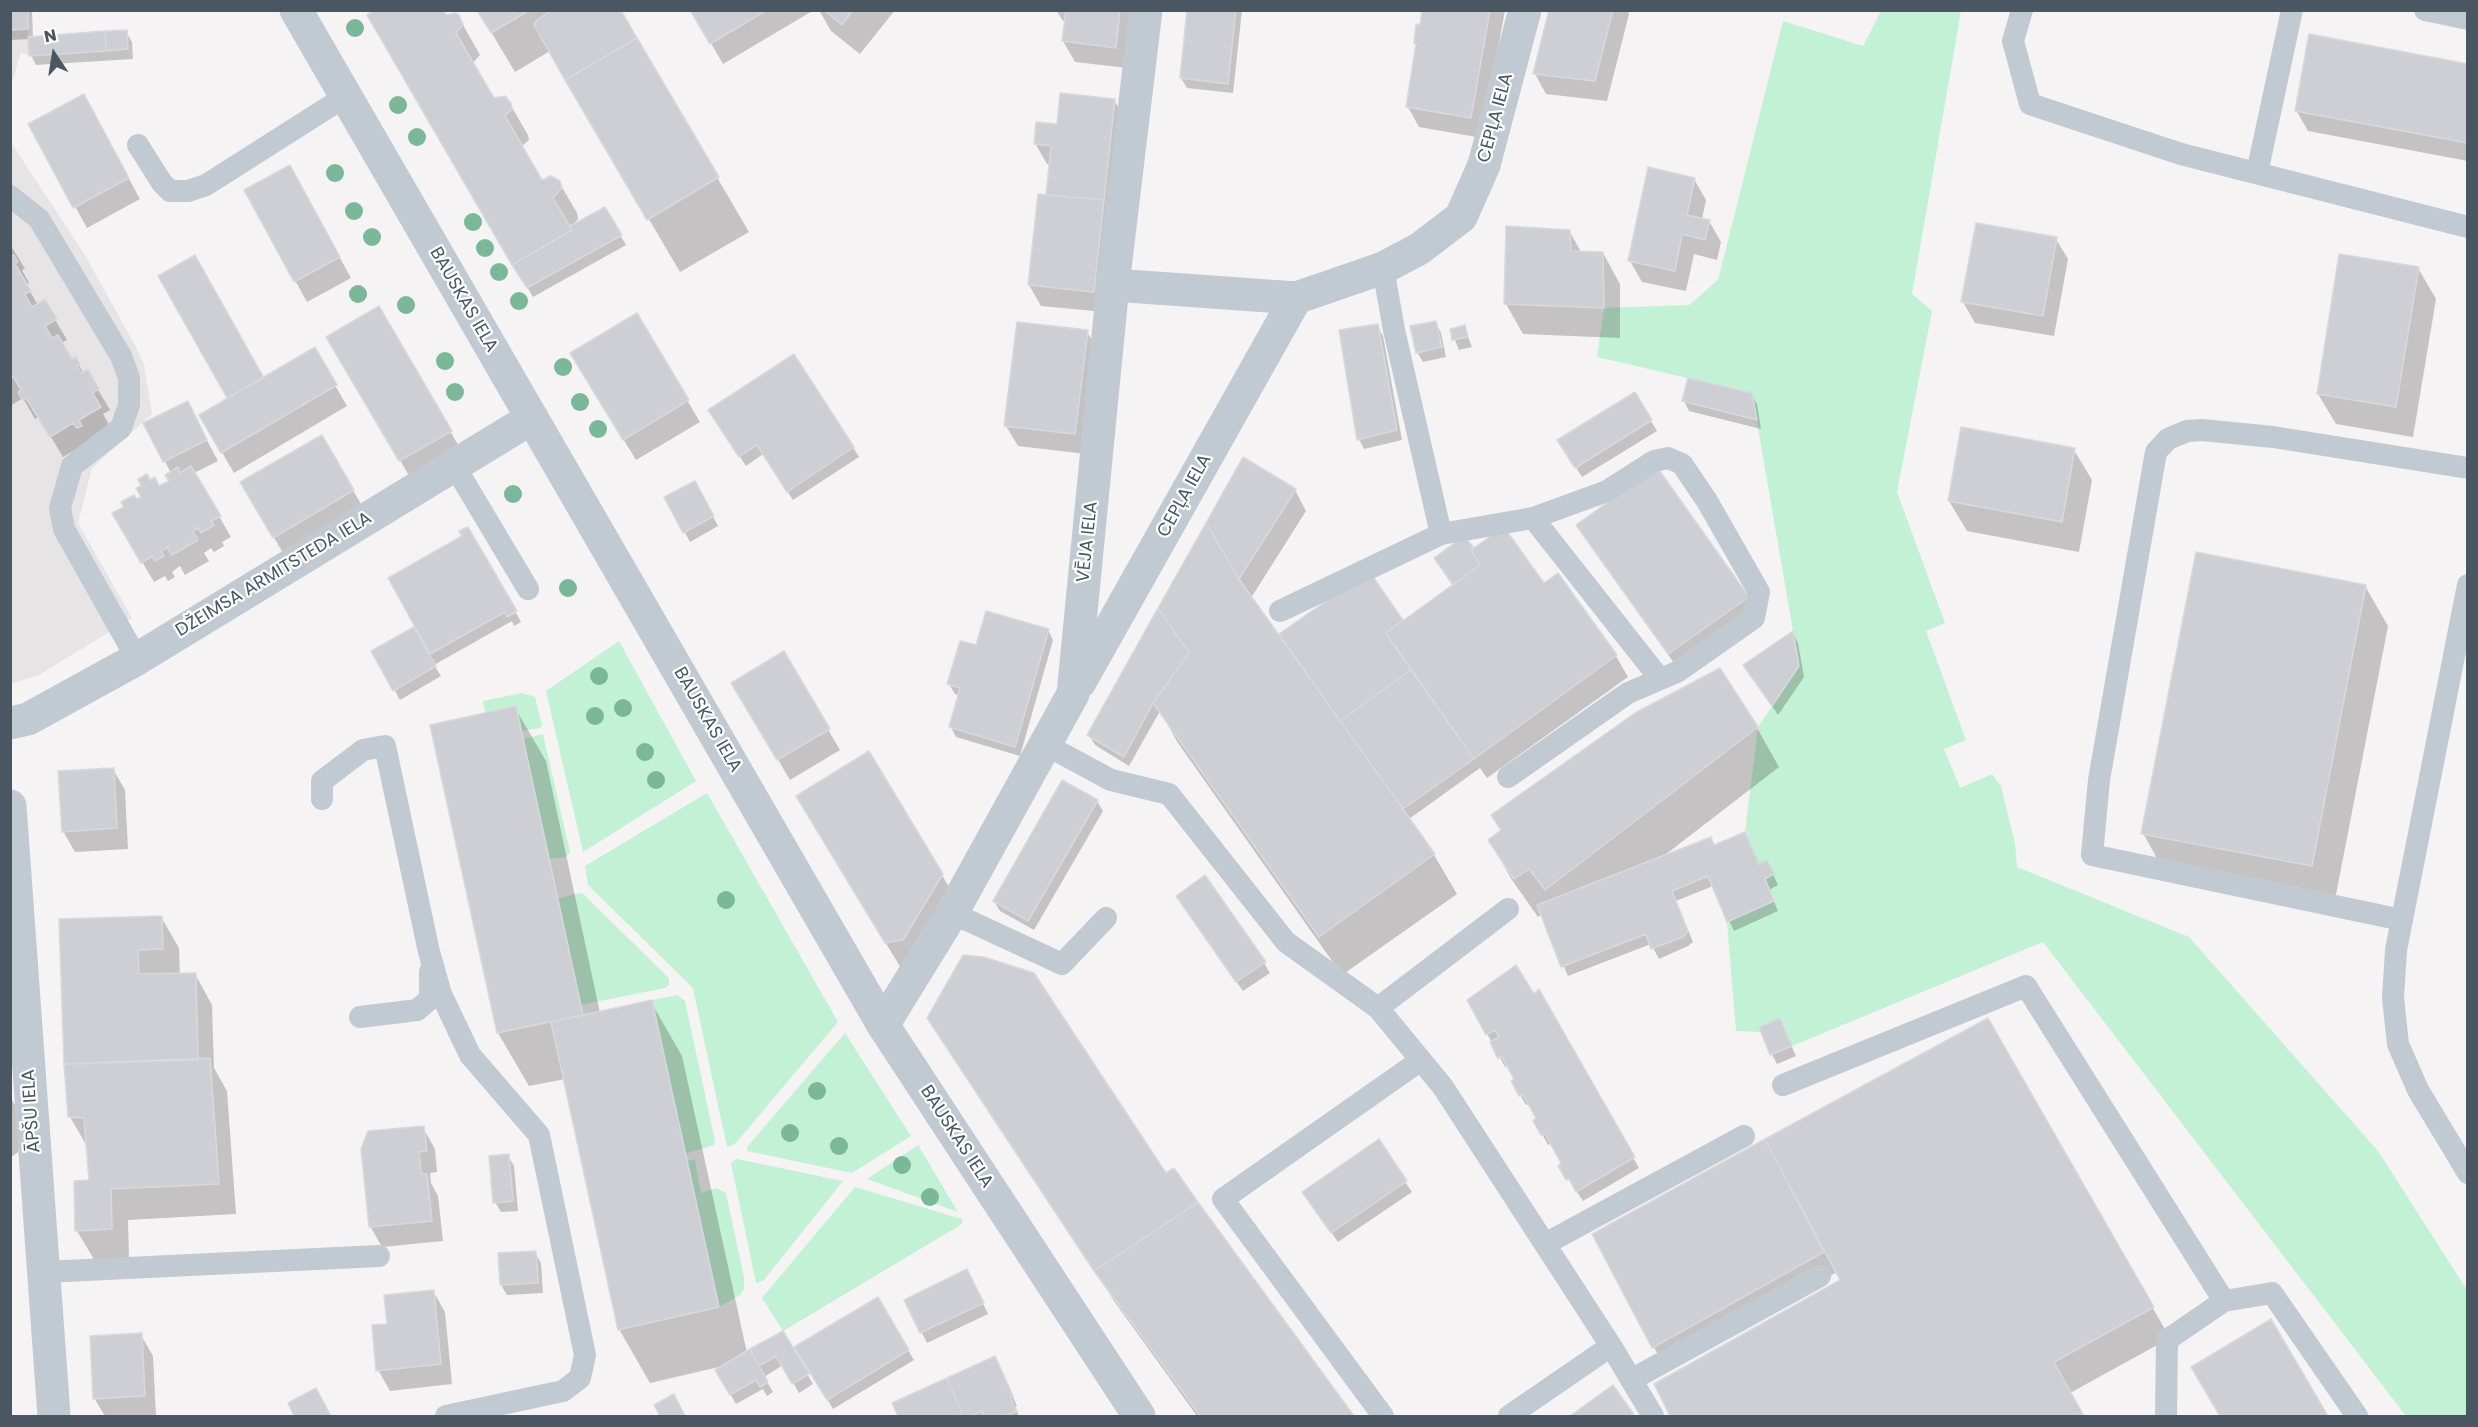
<!DOCTYPE html>
<meta charset="utf-8">
<style>
body{margin:0}
#map{position:relative;width:2478px;height:1427px;overflow:hidden;background:#f5f3f3;font-family:Poppins,sans-serif}
canvas{display:block}
.frame{position:absolute;inset:0;border:12px solid #4a5661;pointer-events:none}
.north{position:absolute;left:24px;top:24px;width:60px;height:60px;-webkit-text-stroke:4px #fff;paint-order:stroke;rotate:348deg;font-size:16px;font-weight:700;line-height:24px;text-align:center;color:#4a5661}
.north::after{content:'';display:block;margin:auto;width:21px;height:27px;background:#4a5661;clip-path:polygon(50% 0,100% 100%,50% 72%,0 100%)}
</style>
<div id="map">
<canvas width="2478" height="1427"></canvas>
<div class="frame"></div>
<div class="north">N</div>
</div>
<script>
const g = document.querySelector('canvas').getContext('2d');
g.lineJoin = 'round';
function fill(path, color) { g.fillStyle = color; g.fill(path, 'evenodd'); }
const shape = rows => new Path2D(rows.map(r => 'M' + r).join(''));
function strokePath(path, color, width, dash) { g.strokeStyle = color; g.lineWidth = width; g.lineCap = dash ? 'butt' : 'round'; g.setLineDash(dash || []); g.stroke(path); }
function label(font, color, halo, rows, align = 'center') {
  g.font = font + ' Poppins,sans-serif'; g.lineWidth = 4.5; g.setLineDash([]); g.textBaseline = 'middle'; g.strokeStyle = halo; g.fillStyle = color; for (const [text, x, y, turn = 0] of rows) {
    g.save(); g.translate(x, y); g.rotate((+turn || 0) * Math.PI / 180); g.textAlign = isNaN(turn) ? turn : align; if (halo) g.strokeText(text, 0, 0); g.fillText(text, 0, 0); g.restore();
  }
}
fill(shape([
 [28,29,29,56,21,52,11,85,11,30],
 [10,141,85,255,136,347,144,365,152,414,92,468,78,523,132,618,39,675,11,684]
]), '#e6e4e5');
fill(shape([
 [1881,11,1961,11,1912,294,1932,311,1897,492,1945,623,1926,631,1966,740,1944,749,1960,788,1992,774,2001,786,2015,844,2017,867,2189,937,2378,1151,2467,1290,2467,1416,2406,1416,2043,942,1792,1046,1780,1018,1759,1027,1761,1032,1736,1031,1727,922,1774,901,1765,879,1774,874,1767,860,1759,864,1745,832,1758,727,1799,666,1752,393,1597,357,1604,308,1689,305,1718,280,1783,21,1863,46],
 [619,641,696,781,583,852,546,691],
 [522,693,535,697,542,725,540,728,521,731,516,706,485,713,483,701],
 [543,734,570,852,566,857,549,859,523,739],
 [707,793,838,1022,735,1144,727,1147,693,988,588,885,585,866],
 [579,893,583,894,669,978,669,985,665,988,580,1005,557,899],
 [677,995,685,1001,715,1141,714,1145,685,1154,652,1000],
 [845,1033,911,1136,852,1173,747,1151,747,1147],
 [918,1145,958,1212,867,1179],
 [737,1159,843,1181,763,1281,756,1283,731,1163],
 [695,1160,701,1193,717,1188,726,1193,744,1277,744,1289,740,1295,719,1307,686,1161],
 [855,1187,962,1219,962,1224,783,1331,762,1298]
]), '#c3f1d5');
fill(shape([
 [10,10,32,10,33,38,126,32,132,42,133,59,36,65,31,55,30,39,10,40],
 [478,10,619,10,749,232,680,272,550,51,515,72],
 [692,10,814,10,723,64],
 [819,10,895,10,860,54,831,31],
 [1056,10,1134,10,1127,68,1075,62,1063,41,1066,22,1063,21],
 [1188,10,1242,10,1233,93,1187,88,1181,78],
 [1424,10,1505,10,1482,138,1419,127,1408,107,1417,47,1415,43],
 [1550,10,1627,10,1629,14,1607,101,1546,94,1535,74],
 [369,16,458,16,480,55,472,64,493,100,510,104,528,135,529,140,521,147,541,181,559,182,577,213,578,219,572,226,604,209,626,245,533,297],
 [2468,65,2468,161,2308,131,2296,110],
 [1114,100,1126,121,1105,312,1041,306,1029,285,1047,196,1051,164,1047,164,1035,143,1058,125],
 [95,117,140,199,87,228,30,125],
 [1694,179,1706,200,1702,219,1709,221,1721,242,1717,260,1694,254,1686,291,1642,282,1630,261],
 [301,187,351,278,307,302,246,191],
 [1570,232,1581,252,1603,253,1620,284,1620,338,1523,334,1506,304],
 [2056,239,2068,259,2054,336,1975,323,1963,302],
 [10,244,25,269,22,270,29,283,26,285,38,305,44,301,67,340,61,343,72,361,75,359,84,374,87,371,110,410,103,414,111,428,63,457,39,417,35,419,23,398,10,406],
 [2418,268,2436,299,2413,437,2336,424,2318,394],
 [160,276,263,380,314,349,347,406,234,473,201,416,229,399],
 [379,308,468,462,418,491,328,337],
 [636,315,700,422,636,460,584,374],
 [1436,323,1441,333,1446,357,1423,362,1417,352],
 [1377,326,1383,336,1402,440,1364,449,1359,439],
 [1464,327,1472,347,1459,350,1451,330],
 [1087,332,1099,352,1086,454,1018,446,1006,426],
 [1634,394,1657,431,1582,477,1565,450],
 [1751,394,1757,404,1761,429,1689,411,1684,401],
 [187,403,218,461,194,473,231,537,222,542,224,546,214,552,211,548,204,553,209,561,185,575,180,566,172,572,175,577,168,581,165,576,154,582,114,514,143,497,150,482,159,488,171,481,171,473,145,424],
 [716,420,853,447,859,457,793,500,763,454,746,466],
 [322,437,365,511,286,558,242,483],
 [2074,450,2092,480,2079,552,1967,531,1949,501],
 [695,483,718,526,690,542,666,498],
 [1295,490,1306,511,1251,598,1278,636,1368,573,1402,623,1454,586,1474,550,1544,585,1558,576,1616,656,1628,677,1487,778,1480,768,1409,819,1434,855,1457,894,1342,975,1178,743,1160,711,1129,766,1095,745,1089,735],
 [468,528,521,622,514,626,512,621,434,665,441,676,400,700,373,651,416,628],
 [1583,535,1748,598,1753,607,1674,663],
 [2365,586,2388,626,2334,905,2165,873,2143,833],
 [1048,630,1053,640,1020,756,956,737,951,727,960,695,955,694,949,684,977,647],
 [1793,633,1798,643,1804,677,1778,715,1751,675],
 [783,653,840,750,790,780,733,683],
 [515,708,546,761,600,1013,651,1002,682,1056,747,1353,783,1333,813,1384,799,1393,783,1365,764,1377,773,1392,767,1396,763,1389,736,1404,717,1371,723,1366,650,1383,619,1329,565,1079,529,1086,498,1033],
 [1757,728,1779,767,1661,858,1714,846,1759,866,1772,872,1778,885,1769,890,1778,911,1734,931,1713,886,1676,901,1693,942,1688,946,1659,959,1651,944,1568,976,1542,914,1538,917,1512,880,1490,841],
 [113,769,125,790,128,849,75,852,63,831],
 [1097,801,1103,811,1034,930,1000,911,994,901],
 [815,827,942,875,960,906,904,973],
 [1183,906,1264,963,1270,973,1243,991],
 [161,917,179,948,180,975,195,974,212,1005,214,1068,227,1091,236,1214,128,1220,129,1259,95,1261,77,1231,90,1181,88,1148,70,1117,60,921],
 [1539,991,1639,1168,1583,1201,1560,1166,1563,1163,1552,1143,1548,1145,1535,1121,1538,1119,1530,1104,1526,1105,1513,1081,1516,1080,1508,1065,1505,1067,1469,1000,1534,996],
 [1780,1020,1796,1056,1777,1064,1772,1054],
 [1987,1020,2170,1338,2070,1393,2083,1416,1672,1416,1656,1385,1842,1281,1837,1272,1665,1368,1594,1234,1768,1147],
 [10,1097,20,1113,18,1152,10,1158],
 [423,1128,435,1149,437,1172,430,1173,431,1183,438,1196,443,1241,382,1247,370,1226],
 [1378,1142,1412,1192,1338,1242,1310,1202],
 [508,1156,514,1166,518,1211,501,1212,495,1202],
 [1166,1175,1197,1203,1352,1416,1197,1416,1114,1301,1102,1281],
 [535,1253,541,1263,543,1293,507,1295,501,1285],
 [972,1281,988,1314,927,1343,906,1301],
 [433,1291,445,1312,452,1384,390,1391,378,1370,389,1325],
 [877,1299,914,1360,833,1409,796,1347],
 [2270,1321,2327,1416,2221,1416,2193,1367],
 [141,1335,153,1356,156,1416,105,1416,94,1398],
 [1000,1368,1017,1406,1015,1407,1019,1416,900,1416,894,1403],
 [1613,1387,1633,1416,1572,1416]
]), '#0003');
const building = shape([
 [10,10,28,10,28,29,10,30,10,10],
 [375,10,443,10,446,15,455,13,459,15,463,24,456,33,494,98,505,96,511,103,512,109,505,116,542,180,551,176,560,181,562,188,553,198,572,230,512,265,367,15,375,10],
 [477,10,530,10,491,33,477,10],
 [552,10,621,10,637,38,565,80,534,25,537,20,552,10],
 [690,10,767,10,710,44,690,10],
 [824,10,853,10,842,25,824,10],
 [1066,10,1120,10,1116,48,1062,41,1066,10],
 [1187,10,1236,10,1228,84,1180,78,1187,10],
 [1422,10,1490,10,1471,118,1406,107,1416,44,1414,43,1416,24,1420,25,1422,10],
 [1549,10,1613,10,1595,81,1533,74,1549,10],
 [127,30,128,49,106,51,105,31,127,30],
 [105,31,106,51,29,56,28,37,105,31],
 [2309,34,2468,64,2468,143,2295,111,2309,34],
 [637,38,719,177,647,220,565,80,637,38],
 [1060,93,1115,99,1104,200,1046,195,1051,146,1034,144,1036,122,1057,124,1060,93],
 [84,94,129,178,73,208,28,124,84,94],
 [290,165,340,257,294,282,244,190,290,165],
 [1648,167,1695,178,1687,215,1710,220,1705,240,1682,234,1675,271,1628,261,1648,167],
 [1038,194,1104,200,1094,292,1028,285,1038,194],
 [605,207,622,235,527,288,512,265,572,230,570,226,605,207],
 [1976,223,2057,237,2043,316,1961,302,1976,223],
 [1506,226,1570,230,1571,251,1603,252,1604,308,1504,304,1506,226],
 [2339,254,2419,267,2396,407,2317,394,2339,254],
 [14,255,18,262,15,264,31,291,25,294,32,307,45,299,57,319,45,326,52,338,58,335,72,359,76,357,80,365,77,366,81,373,88,369,99,389,93,393,101,407,79,420,82,426,77,428,73,423,50,437,26,398,22,400,18,392,21,390,13,377,10,378,10,257,14,255],
 [195,255,264,378,227,398,158,276,195,255],
 [379,306,452,431,399,461,326,337,379,306],
 [637,313,689,400,623,440,570,353,637,313],
 [1436,321,1442,347,1416,353,1410,326,1436,321],
 [1017,322,1088,330,1075,434,1004,426,1017,322],
 [1378,324,1397,430,1357,440,1339,330,1378,324],
 [1465,325,1468,337,1452,340,1450,329,1465,325],
 [315,347,337,385,221,453,199,415,315,347],
 [794,354,854,447,787,492,757,445,739,457,708,410,794,354],
 [1688,378,1752,393,1757,420,1682,401,1688,378],
 [1635,392,1652,420,1575,468,1557,440,1635,392],
 [188,401,207,440,163,462,143,423,188,401],
 [1961,427,2075,448,2062,522,1948,501,1961,427],
 [322,435,354,490,273,538,240,482,322,435],
 [1243,457,1296,489,1239,579,1206,523,1243,457],
 [191,466,221,516,211,521,214,525,201,533,198,528,193,531,198,540,172,555,167,547,161,551,164,556,155,561,152,556,141,563,112,513,124,507,121,502,134,495,137,499,141,497,136,488,141,486,138,479,147,474,150,480,155,477,159,486,169,481,165,475,178,467,180,473,191,466],
 [1657,467,1749,597,1668,654,1576,525,1657,467],
 [695,481,714,516,683,533,664,497,695,481],
 [1206,523,1239,579,1435,854,1319,937,1153,703,1189,653,1158,608,1206,523],
 [468,527,517,611,507,617,505,612,430,654,388,578,462,536,459,531,468,527],
 [1504,527,1544,583,1558,573,1617,655,1474,759,1386,633,1480,565,1471,550,1504,527],
 [1464,536,1474,548,1471,550,1480,565,1453,585,1434,558,1464,536],
 [2196,552,2366,585,2312,866,2141,834,2196,552],
 [1369,571,1403,620,1386,633,1411,670,1340,721,1279,634,1369,571],
 [1158,608,1189,653,1153,703,1124,757,1087,735,1158,608],
 [986,611,1049,629,1015,747,949,727,960,688,947,684,960,641,976,645,986,611],
 [414,627,436,666,393,691,371,651,414,627],
 [1793,631,1799,666,1772,706,1743,665,1793,631],
 [784,651,830,729,777,760,731,683,784,651],
 [1720,668,1758,727,1545,890,1529,869,1514,879,1488,840,1501,830,1491,815,1635,713,1720,668],
 [1411,670,1474,759,1403,809,1340,721,1411,670],
 [516,706,583,1015,497,1033,430,725,516,706],
 [869,751,943,874,903,940,885,943,796,796,869,751],
 [114,768,117,828,62,832,58,771,114,768],
 [1062,780,1098,800,1028,921,993,901,1062,780],
 [1745,832,1759,864,1767,860,1774,874,1765,879,1774,901,1727,922,1708,876,1672,891,1688,931,1683,937,1651,949,1646,934,1561,967,1537,905,1711,837,1714,845,1745,832],
 [1205,875,1266,962,1236,982,1176,896,1205,875],
 [162,916,163,949,138,950,139,974,196,973,198,1060,64,1064,59,919,162,916],
 [963,955,984,957,1034,973,1166,1173,1174,1168,1198,1202,1094,1271,927,1018,963,955],
 [1516,965,1534,994,1539,989,1635,1157,1576,1192,1569,1179,1566,1180,1558,1166,1561,1163,1545,1134,1541,1135,1533,1121,1536,1118,1523,1095,1519,1096,1511,1081,1514,1079,1501,1056,1498,1059,1490,1042,1499,1037,1495,1030,1486,1035,1467,1000,1516,965],
 [652,1000,719,1307,618,1330,551,1022,652,1000],
 [1780,1018,1792,1046,1770,1055,1759,1027,1780,1018],
 [1988,1018,2154,1307,2054,1362,2084,1416,1670,1416,1654,1384,1840,1280,1765,1139,1988,1018],
 [210,1058,219,1184,111,1189,112,1229,75,1231,74,1181,89,1180,84,1118,68,1117,64,1064,210,1058],
 [424,1126,427,1151,419,1152,421,1174,427,1174,432,1221,369,1227,361,1149,368,1131,424,1126],
 [1379,1139,1407,1181,1331,1233,1302,1192,1379,1139],
 [1765,1139,1824,1252,1652,1348,1592,1234,1765,1139],
 [509,1154,513,1201,493,1203,489,1156,509,1154],
 [1198,1202,1354,1416,1200,1416,1094,1271,1198,1202],
 [536,1251,538,1283,500,1285,498,1253,536,1251],
 [967,1269,984,1303,920,1333,904,1300,967,1269],
 [434,1290,441,1364,376,1371,372,1325,387,1324,384,1295,434,1290],
 [878,1297,909,1350,827,1400,794,1347,878,1297],
 [2271,1319,2328,1416,2220,1416,2191,1367,2271,1319],
 [783,1331,809,1374,792,1384,776,1356,759,1366,750,1349,783,1331],
 [142,1333,145,1396,93,1399,90,1336,142,1333],
 [750,1349,768,1382,760,1387,756,1380,730,1395,715,1370,750,1349],
 [995,1356,1013,1396,1010,1397,1017,1411,1006,1416,984,1416,982,1411,970,1416,963,1416,947,1378,995,1356],
 [947,1378,963,1416,898,1416,892,1403,947,1378],
 [1613,1385,1635,1416,1570,1416,1613,1385],
 [316,1388,331,1416,294,1416,288,1403,316,1388],
 [674,1394,685,1416,660,1416,654,1405,674,1394]
]);
fill(building, '#cdcfd5');
strokePath(building, '#d7d9de', 1.5);
strokePath(shape([
 [2022,10,2013,41,2030,104,2181,154,2468,227],
 [2425,10,2468,19],
 [138,145,162,183,170,191,188,191,206,185,346,96],
 [2257,173,2292,10],
 [10,196,39,219,121,356,129,378,129,405,121,428,72,466,60,508,64,529,137,659],
 [454,465,528,589],
 [1533,518,1660,679],
 [1441,534,1533,518,1607,491,1654,461,1668,458,1682,464,1707,501,1759,592,1754,618,1677,672,1628,693,1508,777],
 [2468,585,2396,950,2393,998,2398,1044,2418,1090,2468,1173],
 [1280,611,1441,534,1394,330,1383,268],
 [1046,745,1111,780,1169,794,1286,942,1378,1008,1443,1087,1611,1346,1653,1416],
 [322,799,322,781,363,750,385,746,429,952,441,994,470,1055,539,1135,585,1355,580,1378,563,1391,446,1416],
 [952,913,1062,964,1106,918],
 [2402,920,2092,855,2099,780,2156,452,2168,439,2187,431,2202,430,2273,437,2468,468],
 [1378,1008,1508,909],
 [360,1017,417,1010,430,999,430,972],
 [1783,1085,2026,986,2224,1301,2167,1340,2166,1416],
 [1545,1244,1744,1136],
 [44,1272,379,1256],
 [2224,1301,2272,1293,2357,1416],
 [1631,1380,1820,1276],
 [1383,1416,1223,1199,1421,1060],
 [1509,1416,1611,1346]
]), '#c1cad2', 22);
strokePath(shape([
 [1113,285,1296,298,1383,268,1419,249,1461,217,1484,165,1525,10],
 [1080,682,1296,298],
 [10,723,28,719,137,659,532,418],
 [10,806,54,1416],
 [883,1025,952,913,1073,694,1113,285,1146,10]
]), '#c1cad2', 33);
strokePath(shape([
 [296,10,883,1025,1139,1416]
]), '#c1cad2', 33);
g.fillStyle = '#7bb799';
for (const [x, y] of [
 [355,28],
 [398,105],
 [417,137],
 [335,173],
 [354,211],
 [473,222],
 [372,237],
 [485,248],
 [499,272],
 [358,294],
 [519,301],
 [406,305],
 [445,361],
 [563,367],
 [455,392],
 [580,402],
 [598,429],
 [513,494],
 [568,588],
 [599,676],
 [623,708],
 [595,716],
 [645,752],
 [656,780],
 [726,900],
 [817,1091],
 [790,1133],
 [839,1146],
 [902,1165],
 [930,1197]
]) { g.beginPath(); g.arc(x, y, 9, 0, 2 * Math.PI); g.fill(); }
label('18px', '#4a5661', '#fff', [
 ["CEPĻA IELA",1496,118,-75],
 ["BAUSKAS IELA",463,300,60],
 ["CEPĻA IELA",1185,496,-61],
 ["VĒJA IELA",1088,542,-84],
 ["DŽEIMSA ARMITSTEDA IELA",274,575,-31],
 ["BAUSKAS IELA",707,720,60],
 ["ĀPŠU IELA",32,1111,-94],
 ["BAUSKAS IELA",956,1137,57]
]);
</script>
